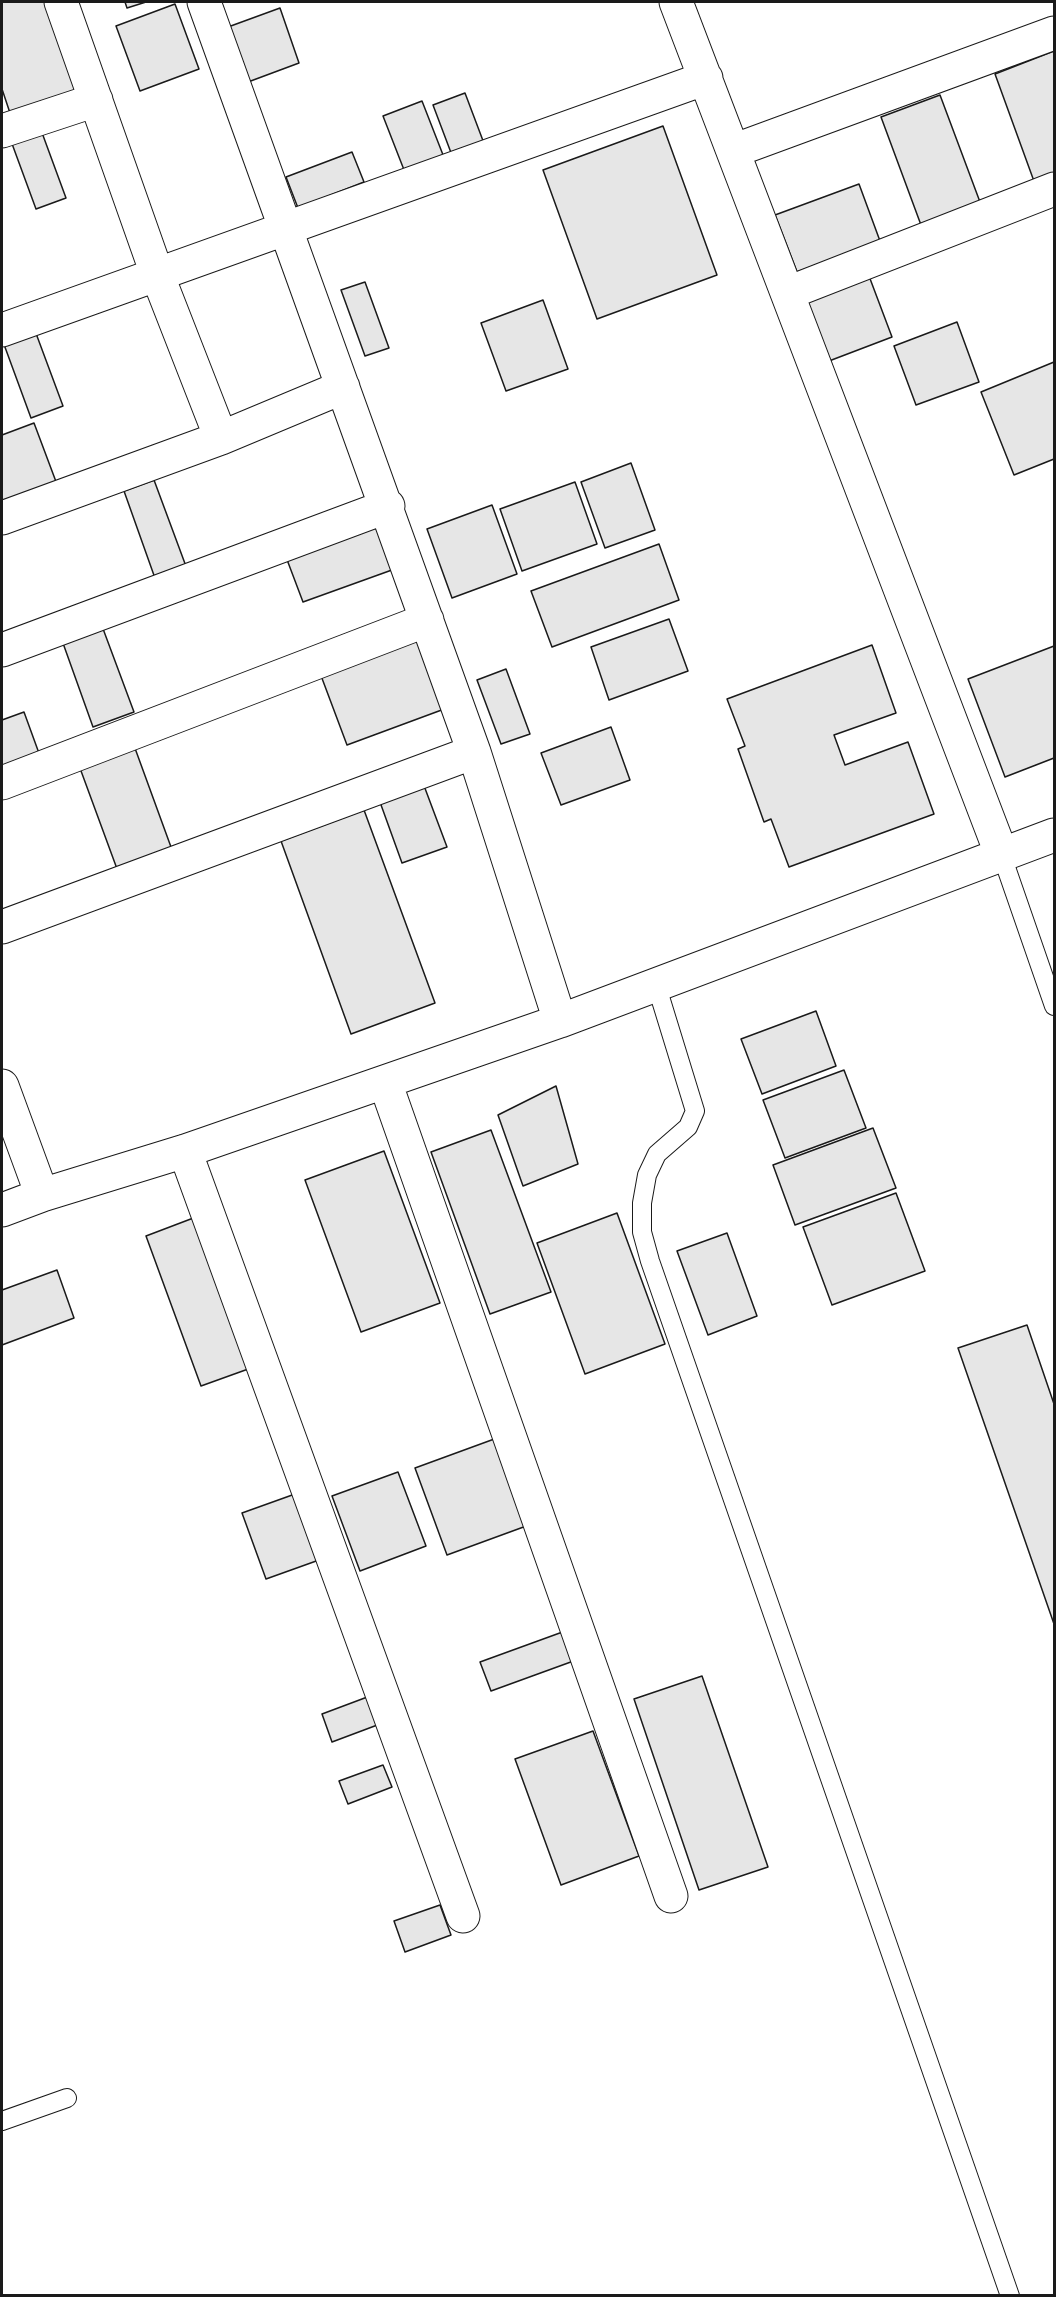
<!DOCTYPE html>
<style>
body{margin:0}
#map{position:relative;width:1056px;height:2297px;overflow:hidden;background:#fff;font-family:Ubuntu,sans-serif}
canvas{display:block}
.frame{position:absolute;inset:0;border:3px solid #1a1a1a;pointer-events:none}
</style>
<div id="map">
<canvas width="1056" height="2297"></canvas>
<div class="frame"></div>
</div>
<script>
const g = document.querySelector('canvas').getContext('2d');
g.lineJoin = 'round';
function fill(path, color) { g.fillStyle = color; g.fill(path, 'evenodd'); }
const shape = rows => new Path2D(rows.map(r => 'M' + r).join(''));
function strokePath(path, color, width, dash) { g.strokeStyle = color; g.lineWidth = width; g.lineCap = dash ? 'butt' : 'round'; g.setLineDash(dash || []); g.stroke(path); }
const building = shape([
 [2,2,48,2,81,91,11,116,2,89,2,2],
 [125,2,146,2,127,8,125,2],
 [175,4,199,69,140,91,116,26,175,4],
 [280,8,299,63,248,82,228,27,280,8],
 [1054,51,1054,177,1035,184,995,74,1054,51],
 [465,93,485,146,453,158,433,105,465,93],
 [940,95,980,202,921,225,881,117,940,95],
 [422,101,445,160,406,175,383,116,422,101],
 [663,126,717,275,597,319,543,170,663,126],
 [41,130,66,198,36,209,11,141,41,130],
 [352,152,364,182,298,208,286,177,352,152],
 [859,184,880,241,797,272,775,215,859,184],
 [869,276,892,337,829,361,805,299,869,276],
 [365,282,389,348,365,356,341,290,365,282],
 [543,300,568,369,506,391,481,323,543,300],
 [957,322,979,382,916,405,894,346,957,322],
 [34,328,63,406,31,418,2,339,34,328],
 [1054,362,1054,459,1014,475,981,392,1054,362],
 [34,423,58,487,2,502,2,435,34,423],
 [631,463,655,530,605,548,581,482,631,463],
 [154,480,187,569,156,581,124,491,154,480],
 [575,482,597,544,522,571,500,509,575,482],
 [492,505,517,574,452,598,427,529,492,505],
 [386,521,403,566,303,602,286,557,386,521],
 [659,544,679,600,552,647,531,591,659,544],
 [99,618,134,712,93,727,59,632,99,618],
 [669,619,688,671,609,700,591,647,669,619],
 [420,636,447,708,347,745,320,673,420,636],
 [872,645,896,713,834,735,845,765,908,742,934,814,789,867,771,819,764,822,738,749,745,746,727,699,872,645],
 [1054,646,1054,758,1005,777,968,679,1054,646],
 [506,669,530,734,501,744,477,680,506,669],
 [24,712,40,756,2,770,2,720,24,712],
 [611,727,630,780,561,805,541,753,611,727],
 [132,740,175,858,120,877,77,760,132,740],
 [420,775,447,847,402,863,376,791,420,775],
 [364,810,435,1003,351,1034,281,841,364,810],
 [816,1011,836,1066,762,1094,741,1039,816,1011],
 [844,1070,866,1128,785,1158,763,1100,844,1070],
 [556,1086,578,1164,523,1186,498,1115,556,1086],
 [873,1128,896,1188,795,1225,773,1165,873,1128],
 [491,1130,551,1292,490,1314,431,1152,491,1130],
 [384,1151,440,1303,361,1332,305,1180,384,1151],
 [896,1193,925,1271,832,1305,803,1227,896,1193],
 [617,1213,665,1344,585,1374,537,1243,617,1213],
 [196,1217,251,1368,201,1386,146,1236,196,1217],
 [727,1233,757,1316,708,1335,677,1251,727,1233],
 [57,1270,74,1318,2,1345,2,1290,57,1270],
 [1027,1325,1054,1404,1054,1624,958,1348,1027,1325],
 [497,1438,529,1525,447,1555,415,1468,497,1438],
 [398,1472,426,1546,360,1571,332,1496,398,1472],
 [295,1494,319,1560,266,1579,242,1513,295,1494],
 [568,1630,579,1659,491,1691,480,1662,568,1630],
 [702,1676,768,1867,699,1890,634,1699,702,1676],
 [370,1696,380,1724,332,1742,322,1714,370,1696],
 [593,1731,639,1856,561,1885,515,1759,593,1731],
 [383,1765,392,1787,348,1804,339,1781,383,1765],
 [440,1905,451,1935,405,1952,394,1921,440,1905]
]);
fill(building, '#e6e6e6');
strokePath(building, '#1a1a1a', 1.5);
const lane = shape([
 [1001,853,1054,1006],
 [656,984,695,1111,688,1127,657,1154,647,1175,642,1203,642,1232,650,1261,1010,2296],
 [2,2121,67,2098]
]);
const street = shape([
 [61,2,157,274,221,438],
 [204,2,474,752,560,1021],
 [676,2,1001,853],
 [2,131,96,100],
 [733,151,1054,33],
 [788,293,1054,189],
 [2,330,706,78],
 [2,518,221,438,343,387],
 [2,650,388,506],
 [2,783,427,620],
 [2,927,474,752],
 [385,1082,671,1896],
 [2,1086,42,1195],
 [185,1151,463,1916],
 [2,1210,42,1195,185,1151,560,1021,1054,835]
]);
strokePath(lane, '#1a1a1a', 20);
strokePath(street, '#1a1a1a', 35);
strokePath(lane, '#fff', 18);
strokePath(street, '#fff', 33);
</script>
